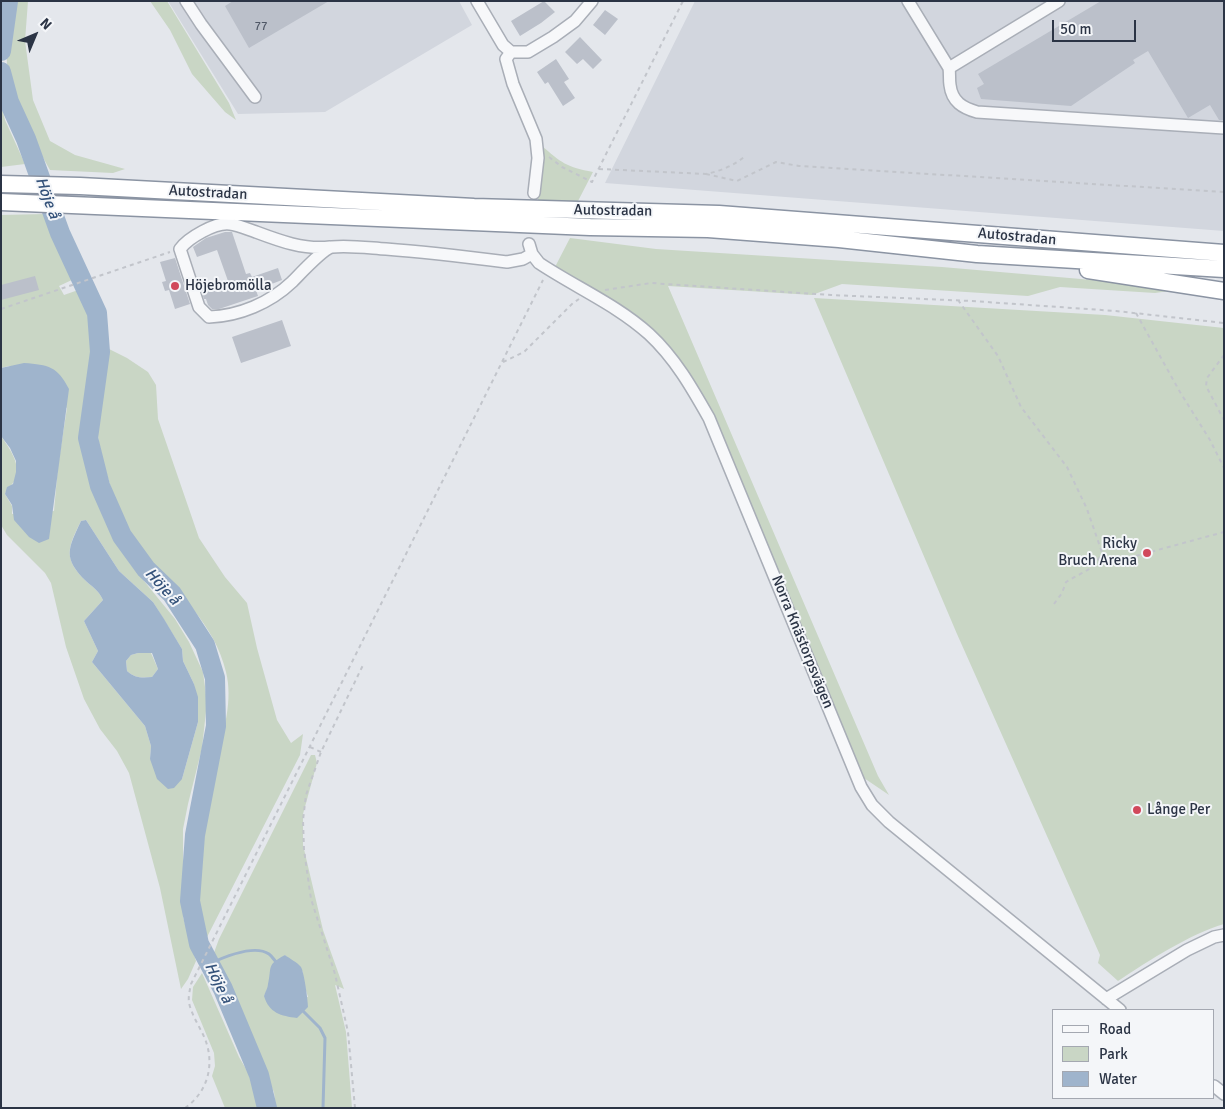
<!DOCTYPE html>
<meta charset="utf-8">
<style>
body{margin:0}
#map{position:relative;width:1225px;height:1109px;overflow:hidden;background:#e4e7ec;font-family:Signika,sans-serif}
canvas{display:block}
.frame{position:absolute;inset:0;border:2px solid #2b3445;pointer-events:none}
.legend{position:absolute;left:1052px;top:1009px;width:162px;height:90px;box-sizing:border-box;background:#f4f6f9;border:1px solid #a4a8b1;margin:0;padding:6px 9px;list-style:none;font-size:15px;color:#2b3445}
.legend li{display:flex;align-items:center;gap:10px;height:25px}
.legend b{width:25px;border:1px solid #a4a8b1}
.north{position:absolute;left:10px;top:10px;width:50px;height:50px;-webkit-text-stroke:4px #f4f6f9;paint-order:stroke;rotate:45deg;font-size:14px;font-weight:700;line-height:20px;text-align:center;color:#2b3445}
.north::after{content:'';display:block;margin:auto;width:18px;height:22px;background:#2b3445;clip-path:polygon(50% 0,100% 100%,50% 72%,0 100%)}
.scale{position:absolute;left:1052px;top:20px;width:84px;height:22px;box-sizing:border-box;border:2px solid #2b3445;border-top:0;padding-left:6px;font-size:15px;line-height:18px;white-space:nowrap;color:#2b3445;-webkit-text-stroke:4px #f4f6f9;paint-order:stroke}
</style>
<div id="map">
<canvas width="1225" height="1109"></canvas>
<div class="frame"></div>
<ul class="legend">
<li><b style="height:6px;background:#f7f8fa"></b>Road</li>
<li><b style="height:14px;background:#c9d6c5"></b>Park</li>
<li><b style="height:14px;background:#9fb4cc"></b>Water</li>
</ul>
<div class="north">N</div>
<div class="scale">50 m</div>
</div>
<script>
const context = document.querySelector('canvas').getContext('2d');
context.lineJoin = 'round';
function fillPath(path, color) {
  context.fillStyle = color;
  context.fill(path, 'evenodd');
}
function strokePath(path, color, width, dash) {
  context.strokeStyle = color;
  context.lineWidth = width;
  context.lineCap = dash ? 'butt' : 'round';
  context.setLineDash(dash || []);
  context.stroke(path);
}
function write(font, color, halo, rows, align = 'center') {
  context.font = font + ' Signika,sans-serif';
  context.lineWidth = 4;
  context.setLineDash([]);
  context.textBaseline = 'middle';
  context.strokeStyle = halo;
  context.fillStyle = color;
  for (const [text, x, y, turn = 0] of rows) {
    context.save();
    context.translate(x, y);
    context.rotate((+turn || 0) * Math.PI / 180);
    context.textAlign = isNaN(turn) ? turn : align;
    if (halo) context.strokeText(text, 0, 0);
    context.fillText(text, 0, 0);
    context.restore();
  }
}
fillPath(new Path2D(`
 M 168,1 L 459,1 L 472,25 L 325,112 L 238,114 Z
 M 695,1 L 1224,1 L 1224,231 L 605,183 Z`), '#d2d6de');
fillPath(new Path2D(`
 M 13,1 L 28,1 L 25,41 L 33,100 L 50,141 L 75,155 L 125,169 L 113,173 L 50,170 C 35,142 13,107 8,75 C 4,51 11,25 13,1 Z
 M 150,1 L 167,1 L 229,103 L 236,120 L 225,112 L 192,74 L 170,30 Z
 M 1,104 L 5,120 L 25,164 L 1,167 Z
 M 541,145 C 561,163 567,167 593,172 L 577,203 L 538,200 Z
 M 45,214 L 74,279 L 59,286 L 64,295 L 81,289 L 90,314 L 96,342 L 92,388 L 85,416 L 83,437 L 91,478 L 101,504 L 104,519 L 114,539 L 131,565 L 175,619 L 189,642 L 203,672 L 207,702 L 202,748 L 188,804 L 183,829 L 183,862 L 185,872 L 183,917 L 196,961 L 188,979 L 181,989 L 160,888 L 129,773 L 117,751 L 100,729 L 84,699 L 66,647 L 51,583 L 45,573 L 7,535 L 1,525 L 1,436 C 9,448 20,462 16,477 C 14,485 7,487 5,494 L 12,506 L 12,514 L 54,511 L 58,466 L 67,408 L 9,366 L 1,368 L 1,215 ZM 86,520 L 119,571 L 153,602 L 182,649 L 183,661 L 194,684 L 198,722 L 182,779 L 150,759 L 151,746 L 145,726 L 92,662 L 98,651 L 84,621 L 103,600 C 99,591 94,588 87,582 C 63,559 67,549 81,521 Z
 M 570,238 L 656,249 L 942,267 L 1081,279 L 1182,289 L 1155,293 L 1060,287 L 1028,296 L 842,284 L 812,295 L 668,286 L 878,776 L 889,795 L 861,776 L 727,447 L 667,347 L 555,267 Z
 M 814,298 L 1105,315 L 1224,328 L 1224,924 C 1190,934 1148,961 1118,981 L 1098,963 L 1100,955 L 957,634 Z
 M 107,348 L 127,358 L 148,372 L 156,385 L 158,419 L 199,538 L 225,577 L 247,603 L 257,648 L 277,720 L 291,743 L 303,734 L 300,755 L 206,939 C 201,930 198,920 197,910 C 193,882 200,852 205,824 C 209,802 212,779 217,757 C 224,730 233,700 226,672 C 215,624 176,591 146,556 C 122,528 111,491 102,456 C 101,449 98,442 98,434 C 96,406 103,376 107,348 Z
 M 138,653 L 151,653 L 158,669 L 152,677 C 141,678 135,678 127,671 L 126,661 L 131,655 Z
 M 311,755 L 315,755 L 317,763 L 303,814 L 303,845 L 323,930 L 344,989 L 335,985 L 346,1032 L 352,1108 L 276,1108 L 274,1092 L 254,1053 L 230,992 L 212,958 L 219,939 ZM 285,955 L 303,972 L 303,981 L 308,997 L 264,996 Z
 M 202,973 L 239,1057 L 259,1091 L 262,1108 L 225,1108 L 212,1076 L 215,1066 L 214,1053 L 192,1000 L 193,987 Z`), '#c9d6c5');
fillPath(new Path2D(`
 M 24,363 C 49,365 57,366 69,389 L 49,539 L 39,543 L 29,537 L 14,520 L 12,505 L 5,494 L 7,487 L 13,484 L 16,472 L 16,461 L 10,448 L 1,436 L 1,368 Z
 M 86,520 L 119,571 L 153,602 L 164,619 L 182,649 L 183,661 L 194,684 L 198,697 L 198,722 L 182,779 L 174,788 L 168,789 L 157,779 L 150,759 L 151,746 L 145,726 L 92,662 L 98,651 L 84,621 L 103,600 C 99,591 94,588 87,582 C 62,558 68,549 81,521 ZM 138,653 L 152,653 L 158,669 L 152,677 C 141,678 135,678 127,671 L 126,661 L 131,655 Z
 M 285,955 C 290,959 297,962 301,967 C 304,972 308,1000 308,1007 L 297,1018 C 281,1016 269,1013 264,996 C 265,992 268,988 268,984 C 272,967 266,965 285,955 Z`), '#9fb4cc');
strokePath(new Path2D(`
 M 209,964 C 224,957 254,944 269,954 C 272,956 274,960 277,963
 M 302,1010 L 320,1028 L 325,1038 L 323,1108`), '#9fb4cc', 3);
strokePath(new Path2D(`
 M 1,51 L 8,1
 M 1,72 L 9,102 L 26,139 L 60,233 L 97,313 L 100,352 L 88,438 L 100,486 L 122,536 L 146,569 L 172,594 L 205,645 L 215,678 L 216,726 L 195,835 L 190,901 L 199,944 L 223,989 L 259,1075 L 267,1108`), '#9fb4cc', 20);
fillPath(new Path2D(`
 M 233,1 L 329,1 L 249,48 L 225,6 Z
 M 544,1 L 555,12 L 541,23 L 520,36 L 511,21 Z
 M 1101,1 L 1224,1 L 1224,120 L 1219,120 L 1210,105 L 1188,118 L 1148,51 L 1133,60 L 1135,63 L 1071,106 L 981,99 L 977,88 L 984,84 L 978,74 Z
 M 605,10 L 618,19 L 605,35 L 593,25 Z
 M 580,37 L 602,60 L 593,69 L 583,59 L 577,64 L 565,52 Z
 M 556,59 L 569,79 L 564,82 L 575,98 L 563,106 L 548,82 L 545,84 L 537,72 Z
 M 225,232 L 232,232 L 246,274 L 250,273 L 252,277 L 278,268 L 282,280 L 256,290 L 258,296 L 219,309 L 212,309 L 208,305 L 206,299 L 204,299 L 201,290 L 228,281 L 217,250 L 197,257 L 193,247 L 206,238 Z
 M 175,258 L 190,304 L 175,309 L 169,290 L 165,291 L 162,282 L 166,281 L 160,262 Z
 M 35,276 L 39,290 L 1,300 L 1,285 Z
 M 282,320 L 291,346 L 241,363 L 232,337 Z`), '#bbc0ca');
const minor = new Path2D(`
 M 186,1 L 201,24 L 255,97
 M 477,1 L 503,45 L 511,52
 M 908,1 L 949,68 L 1059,1
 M 511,52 L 506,59 L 513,84 L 536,139 L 538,158 L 534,193
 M 511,52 L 528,52 L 553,37 L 575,21 L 592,1
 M 949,68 C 950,74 949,79 950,85 C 952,102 963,108 977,112 L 1224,128
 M 529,244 L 532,254 L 539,263 C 575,287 617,305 649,334 C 675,358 692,388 709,418 L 861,787 L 872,805 L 889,822 L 1120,1010
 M 330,247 C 304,250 280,241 256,232 C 247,229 238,225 230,224 C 215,222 188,238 180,249 L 199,307 L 209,317 C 239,316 270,303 292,282 C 300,274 323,249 332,247 C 348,245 370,248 386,249 C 426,252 467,257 507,262 L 523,259 L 532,254
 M 1106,999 L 1187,950 L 1214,937 L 1224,935
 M 1214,1086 L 1224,1094`);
const highway = new Path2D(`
 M 1,184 L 80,186 L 474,207 L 719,214 L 1224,253
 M 1,202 L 590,227 L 708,229 L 839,239 L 977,254 L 1224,269
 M 1088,270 L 1224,291`);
strokePath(minor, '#a9aeb7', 14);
strokePath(highway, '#8b94a3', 19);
strokePath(new Path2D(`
 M 549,157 L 562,167 L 592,182 L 683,1
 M 599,169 L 706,174 C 720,171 733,166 744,157
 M 706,174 L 737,181 L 776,162 L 799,166 L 1224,192
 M 605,290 L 651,283 L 831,295 L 972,301 L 1116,311 L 1224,323
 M 958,300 L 998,356 L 1021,407 L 1067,467 L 1087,509 L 1106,564 L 1224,532
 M 1,309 L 170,252
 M 1136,313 L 1180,392 L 1210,440 L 1224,468
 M 1224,355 L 1207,378 L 1206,386 L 1224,420
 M 503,362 L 524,352 L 573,303 L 579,299
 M 1054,604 L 1062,593 L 1066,582 C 1080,573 1095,570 1101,554
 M 310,747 L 321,752
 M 185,1108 C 208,1092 215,1064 205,1039 C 200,1027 192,1016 189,1003 C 188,996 190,990 191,984 L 543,280
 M 355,1108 L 348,1032 L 335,974 L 311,899 L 304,850 L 303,820 L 306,795 L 321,752 L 364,663`), '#c2c5cb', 2, [4, 4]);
strokePath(minor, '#f7f8fa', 11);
strokePath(highway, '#fff', 16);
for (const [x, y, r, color] of [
 [175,286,5,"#d1495b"],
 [1147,553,5,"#d1495b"],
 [1137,810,5,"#d1495b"]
]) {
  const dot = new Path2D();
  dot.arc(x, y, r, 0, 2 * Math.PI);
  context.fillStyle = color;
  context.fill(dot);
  strokePath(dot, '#f4f6f9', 2);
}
write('12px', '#4f5766', null, [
 ["77",261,27]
]);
write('15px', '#2b3445', '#f4f6f9', [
 ["Autostradan",208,193,3],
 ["Autostradan",613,211,1],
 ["Autostradan",1017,237,5],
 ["Norra Knästorpsvägen",802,642,68]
]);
write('15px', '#2b3445', '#f4f6f9', [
 ["Höjebromölla",185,286],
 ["Ricky",1137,544,"right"],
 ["Bruch Arena",1137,561,"right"],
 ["Långe Per",1147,810]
], 'left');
write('italic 16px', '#34527a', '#f4f6f9', [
 ["Höje å",47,198,70],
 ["Höje å",162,587,48],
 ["Höje å",218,983,64]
]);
</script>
